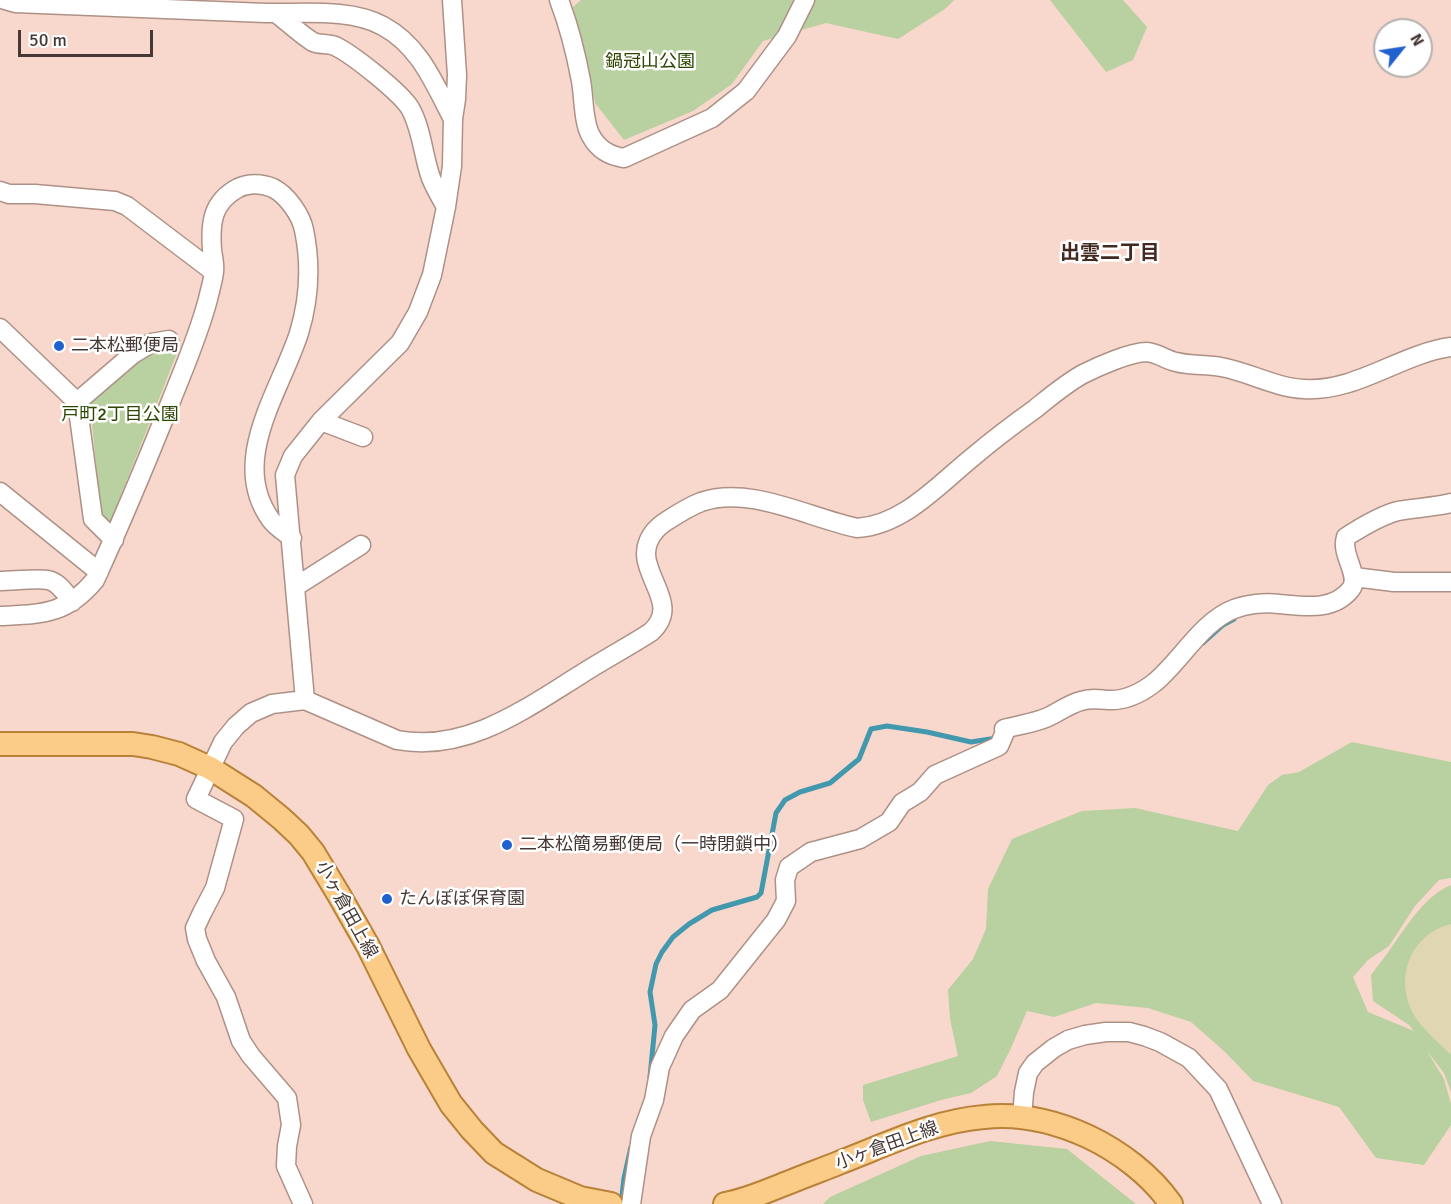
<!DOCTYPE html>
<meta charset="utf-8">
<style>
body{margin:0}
#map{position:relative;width:1451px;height:1204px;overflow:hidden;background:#f8d8cc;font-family:Signika,sans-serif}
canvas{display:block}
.north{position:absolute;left:1373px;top:18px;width:60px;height:60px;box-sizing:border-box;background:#fff;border:2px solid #b5b0ae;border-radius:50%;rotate:60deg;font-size:16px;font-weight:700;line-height:24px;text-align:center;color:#463935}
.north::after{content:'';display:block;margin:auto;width:21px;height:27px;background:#2161cd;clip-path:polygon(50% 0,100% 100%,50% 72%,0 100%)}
.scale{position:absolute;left:18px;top:30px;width:135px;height:27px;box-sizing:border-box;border:3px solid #463935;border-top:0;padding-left:8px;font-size:18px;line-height:21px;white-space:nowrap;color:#463935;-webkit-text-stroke:4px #fff;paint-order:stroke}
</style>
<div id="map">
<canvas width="1451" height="1204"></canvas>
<div class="north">N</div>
<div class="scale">50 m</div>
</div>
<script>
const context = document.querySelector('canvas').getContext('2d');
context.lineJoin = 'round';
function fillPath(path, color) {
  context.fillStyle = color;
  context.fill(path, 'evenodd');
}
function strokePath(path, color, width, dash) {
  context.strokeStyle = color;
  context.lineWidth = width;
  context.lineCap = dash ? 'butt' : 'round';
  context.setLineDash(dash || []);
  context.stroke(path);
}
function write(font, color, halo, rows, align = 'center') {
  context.font = font + ' Signika,"Noto Sans JP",sans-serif';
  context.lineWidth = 5;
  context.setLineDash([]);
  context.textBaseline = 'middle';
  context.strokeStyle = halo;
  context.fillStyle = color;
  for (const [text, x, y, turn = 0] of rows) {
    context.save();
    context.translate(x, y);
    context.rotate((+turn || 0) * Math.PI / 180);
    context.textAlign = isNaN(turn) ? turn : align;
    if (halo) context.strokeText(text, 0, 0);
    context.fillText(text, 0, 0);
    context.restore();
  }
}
fillPath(new Path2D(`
 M 581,0 L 954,0 L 945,9 L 898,39 L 826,23 L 763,41 L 732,84 L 693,111 L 624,140 L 595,103 L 573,7 Z
 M 1050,0 L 1123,0 L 1147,27 L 1133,60 L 1106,72 Z
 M 167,350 L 177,353 L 110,523 L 101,514 L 90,404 L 140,356 Z
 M 1352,742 L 1451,762 L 1451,878 L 1439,880 L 1415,906 L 1389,946 L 1368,960 L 1353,977 L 1368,1012 L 1414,1031 L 1409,1025 L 1373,1001 L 1371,975 C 1378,965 1386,956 1393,945 C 1409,923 1425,896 1451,885 L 1451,1092 L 1444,1073 L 1427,1051 L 1444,1079 L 1451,1104 L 1451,1125 L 1424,1165 L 1376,1158 L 1339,1107 L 1253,1081 L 1224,1051 L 1191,1022 L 1148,1008 L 1096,1003 L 1054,1017 L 1027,1011 L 1011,1048 L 997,1076 L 971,1093 L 941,1100 L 871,1122 L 863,1100 L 863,1085 L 958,1056 L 950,1019 L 948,990 L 973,959 L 986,929 L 988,889 L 1012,839 L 1082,811 L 1135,808 L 1238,831 L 1268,785 L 1282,775 L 1299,772 Z
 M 990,1141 L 1067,1149 L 1136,1204 L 823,1204 L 830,1197 L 921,1156 Z`), '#b9d0a0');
fillPath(new Path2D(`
 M 1451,924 L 1451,1055 C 1440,1044 1427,1033 1418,1021 C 1392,985 1407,935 1451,924 Z`), '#e0d6b2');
strokePath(new Path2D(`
 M 1203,643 L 1223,625 L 1234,619
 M 650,1077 L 655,1025 L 650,992 L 656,964 L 662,952 L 673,937 L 689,924 L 712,910 L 757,897 L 761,893 L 776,813 L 785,800 L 800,792 L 830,783 L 859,759 L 871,729 L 887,726 L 927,732 L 971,742 L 997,738
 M 621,1204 L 624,1178 L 631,1147`), '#4298ad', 5);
const minor = new Path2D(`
 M 5,0 L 15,3 C 99,6 183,9 266,13 C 302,14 350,8 383,26 C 420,46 434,83 453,119
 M 559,0 C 569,26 576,54 581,81 C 584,96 583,123 591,136 C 598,149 610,156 624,158 L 712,118 L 746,91 L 787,36 L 805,0
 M 276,13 C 288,22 300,34 313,42 C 319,45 328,43 335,46 C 352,54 400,92 410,108 C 422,129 423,156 431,178 C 435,188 441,198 446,207
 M 0,191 L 9,194 L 35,194 L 115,201 L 127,206 L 214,272
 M 0,328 L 77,402 L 93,519 L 114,540
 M 77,402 L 133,354 L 151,343 L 169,340
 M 321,421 L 363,437
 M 0,492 L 99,572
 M 1354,577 L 1394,582 L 1451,582
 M 0,581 C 12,581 38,578 48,580 C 59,582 66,594 72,602
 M 295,587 L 361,545
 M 0,616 C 42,614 66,615 95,580 C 122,521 147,461 171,401 C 184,368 199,334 208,299 C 210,290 213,281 214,272 C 215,265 213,257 212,250 C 210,223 212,202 238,188 C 248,183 262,183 273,188 C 287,195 301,215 304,230 C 311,264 309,300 299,333 C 280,392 228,461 271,520 C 276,527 285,532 292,538
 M 305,700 L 285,475 L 293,456 L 321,421 L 400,343 L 418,312 L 432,275 L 446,207 L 452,166 L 453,119 L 456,99 L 457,75 L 452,0
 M 1022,1118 L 1024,1092 L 1028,1073 L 1035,1063 L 1054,1048 L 1068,1040 L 1085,1035 L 1106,1032 L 1129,1032 L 1144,1036 L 1160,1042 L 1189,1058 L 1218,1089 L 1272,1204
 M 303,1204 L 286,1166 L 287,1146 L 291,1125 L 287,1098 L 251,1056 L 241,1041 L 226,997 L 206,961 L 197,939 L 195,928 L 202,913 L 215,888 L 234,819 L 196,799 L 223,742 L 236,726 L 251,713 L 272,704 L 305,700 L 397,740 C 466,753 525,709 580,675 C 603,660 628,647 651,632 C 675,610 655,590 648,565 C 642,548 650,532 665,522 C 676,515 688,507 701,502 C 750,485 809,518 857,528 C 904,525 939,484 974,456 C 994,439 1014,424 1035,409 C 1050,397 1065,384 1083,374 C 1097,367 1130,352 1147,352 C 1158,353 1166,360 1176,362 C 1191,366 1207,364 1221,367 C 1249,372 1276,388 1304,389 C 1357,392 1400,354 1451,347
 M 631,1204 L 641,1136 L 654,1100 L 660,1067 L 674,1036 L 692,1010 L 720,990 L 776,920 L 786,901 L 785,880 L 789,867 L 811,852 L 860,839 L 889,822 L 902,803 L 920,792 L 935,775 L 999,746 L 1005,732 L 1004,729 C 1018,725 1035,723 1048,717 C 1059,712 1069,704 1081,701 C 1090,698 1098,699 1108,700 C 1125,701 1141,693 1154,683 C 1180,662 1202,621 1234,609 C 1247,604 1265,602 1279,604 C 1303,606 1333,612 1351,589 C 1361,575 1340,555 1346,537 C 1360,528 1382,515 1398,511 C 1416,508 1434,507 1451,503`);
const major = new Path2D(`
 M 0,744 L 133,744 L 152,747 L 179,754 L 210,768 L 254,796 L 282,819 L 299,835 L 313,852 L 339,895 L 368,946 L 419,1049 L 451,1104 L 472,1130 L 494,1153 L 537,1180 L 580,1198 L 611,1204
 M 725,1204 C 748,1200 769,1190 790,1182 C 807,1175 824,1169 841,1162 C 888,1144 934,1121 984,1117 C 1019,1113 1056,1122 1087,1136 C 1119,1151 1151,1175 1171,1204`);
strokePath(minor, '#ae9186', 21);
strokePath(major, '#b88238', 26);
strokePath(minor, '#fff', 18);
strokePath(major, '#facc88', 22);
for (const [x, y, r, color] of [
 [59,346,6,"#2161cd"],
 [507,845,6,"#2161cd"],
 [387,899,6,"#2161cd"]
]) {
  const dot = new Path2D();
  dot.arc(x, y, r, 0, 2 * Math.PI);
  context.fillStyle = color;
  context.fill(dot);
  strokePath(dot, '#fff', 2);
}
write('18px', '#2d4602', '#fff', [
 ["鍋冠山公園",650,62],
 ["戸町2丁目公園",120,415]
]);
write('18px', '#463935', '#fff', [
 ["二本松郵便局",71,346],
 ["二本松簡易郵便局（一時閉鎖中）",519,845],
 ["たんぽぽ保育園",399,899]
], 'left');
write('18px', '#463935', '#fff', [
 ["小ヶ倉田上線",346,910,61],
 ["小ヶ倉田上線",887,1146,-20]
]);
write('bold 20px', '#422a21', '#fff', [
 ["出雲二丁目",1110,254]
]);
</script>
